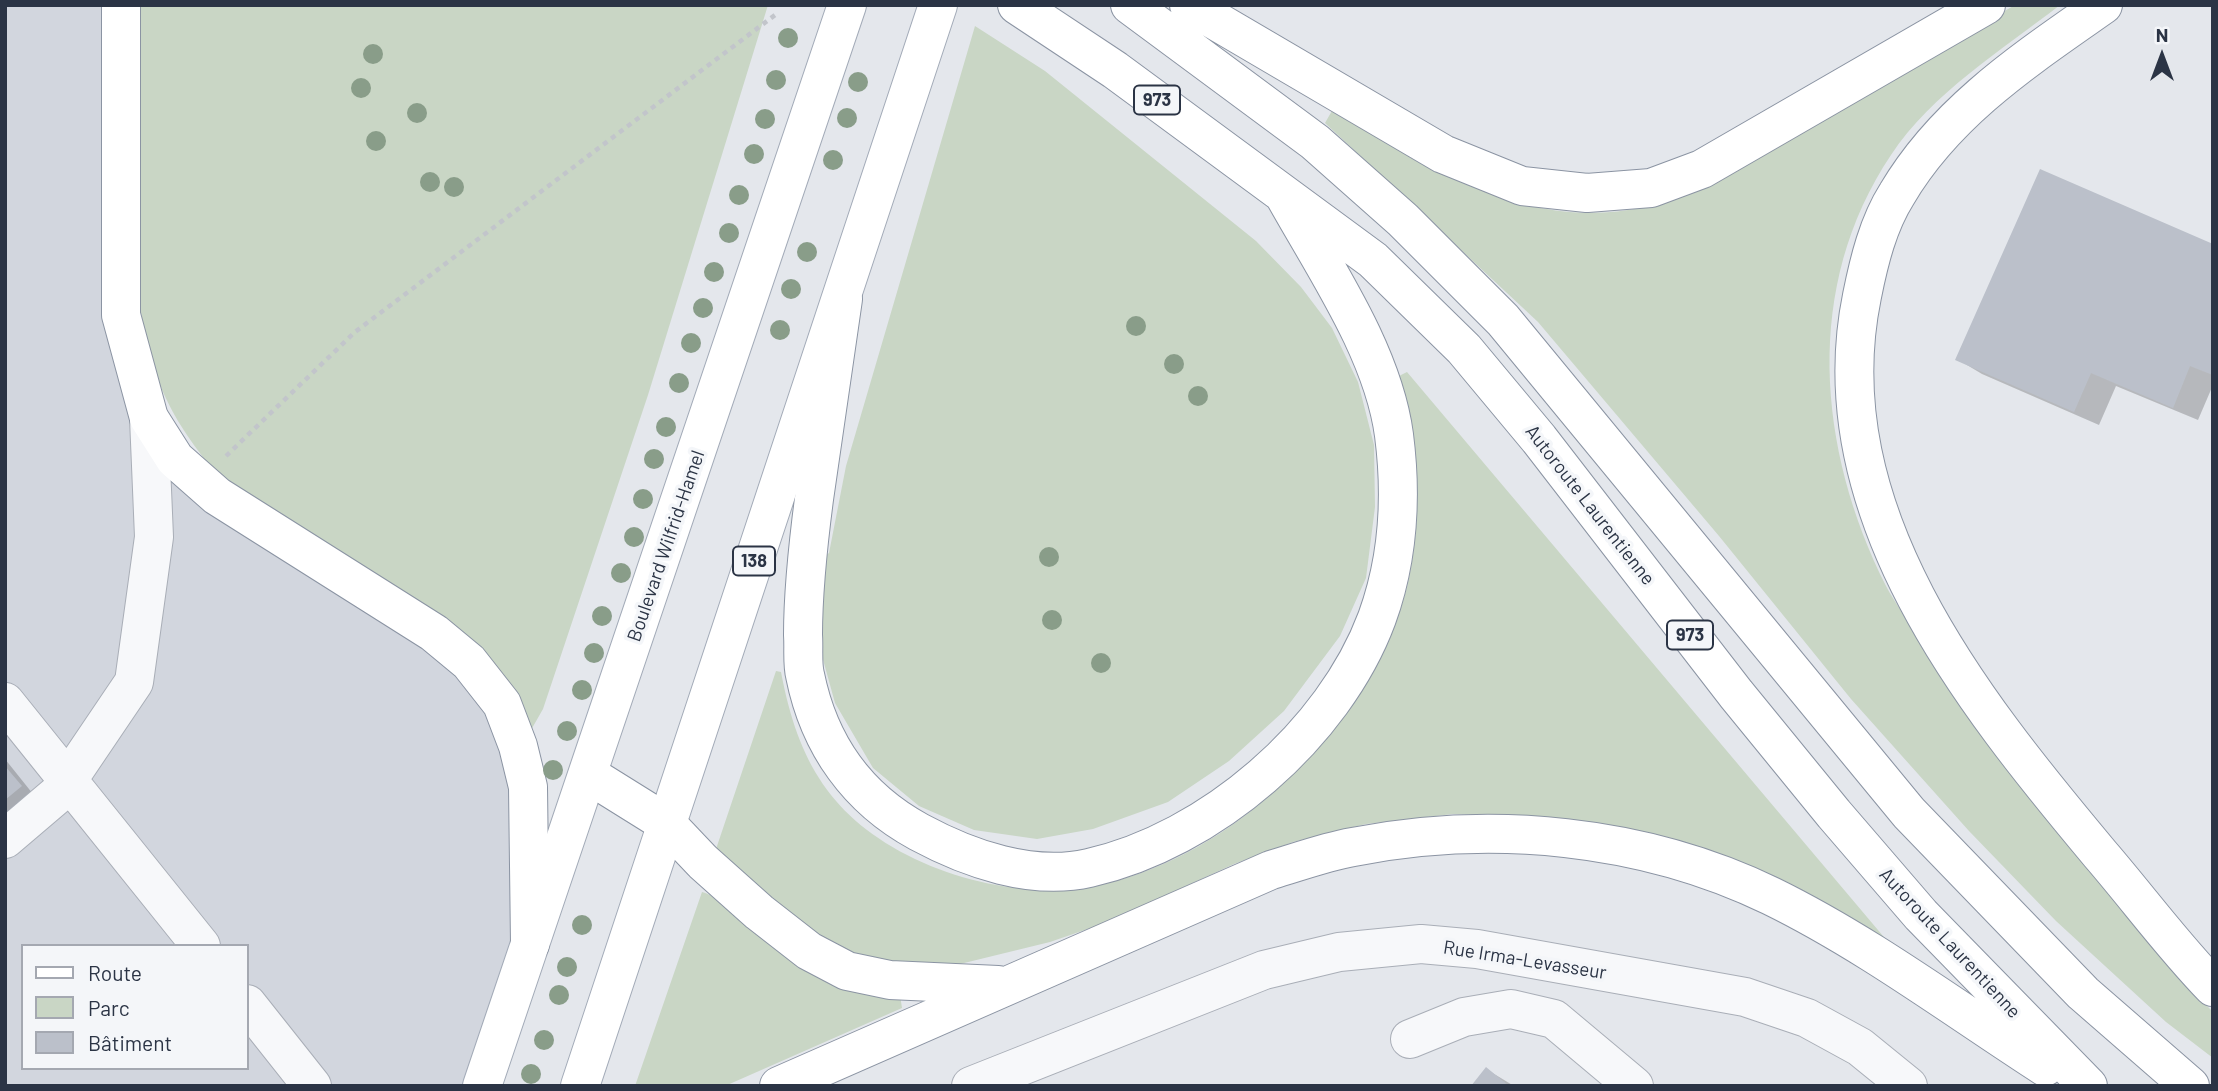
<!DOCTYPE html>
<meta charset="utf-8">
<style>
body{margin:0}
#map{position:relative;width:2218px;height:1091px;overflow:hidden;background:#e4e7ec;font-family:Barlow,sans-serif}
canvas{display:block}
.frame{position:absolute;inset:0;border:7px solid #2b3445;pointer-events:none}
.legend{position:absolute;left:21px;top:944px;width:228px;height:126px;box-sizing:border-box;background:#f4f6f9;border:2px solid #a4a8b1;margin:0;padding:9px 12px;list-style:none;font-size:21px;color:#2b3445}
.legend li{display:flex;align-items:center;gap:14px;height:35px}
.legend b{width:35px;border:2px solid #a4a8b1}
.north{position:absolute;left:2127px;top:21px;width:70px;height:70px;-webkit-text-stroke:5px #f4f6f9;paint-order:stroke;rotate:0deg;font-size:19px;font-weight:700;line-height:28px;text-align:center;color:#2b3445}
.north::after{content:'';display:block;margin:auto;width:24px;height:32px;background:#2b3445;clip-path:polygon(50% 0,100% 100%,50% 72%,0 100%)}
</style>
<div id="map">
<canvas width="2218" height="1091"></canvas>
<div class="frame"></div>
<ul class="legend">
<li><b style="height:9px;background:#fff"></b>Route</li>
<li><b style="height:19px;background:#c9d6c5"></b>Parc</li>
<li><b style="height:19px;background:#bbc0ca"></b>Bâtiment</li>
</ul>
<div class="north">N</div>
</div>
<script>
const context = document.querySelector('canvas').getContext('2d');
context.lineJoin = 'round';
function fillPath(path, color) {
  context.fillStyle = color;
  context.fill(path, 'evenodd');
}
function strokePath(path, color, width, dash) {
  context.strokeStyle = color;
  context.lineWidth = width;
  context.lineCap = dash ? 'butt' : 'round';
  context.setLineDash(dash || []);
  context.stroke(path);
}
function write(font, color, halo, rows, align = 'center') {
  context.font = font + ' Barlow,sans-serif';
  context.lineWidth = 7;
  context.setLineDash([]);
  context.textBaseline = 'middle';
  context.strokeStyle = halo;
  context.fillStyle = color;
  for (const [text, x, y, turn = 0] of rows) {
    context.save();
    context.translate(x, y);
    context.rotate((+turn || 0) * Math.PI / 180);
    context.textAlign = isNaN(turn) ? turn : align;
    if (halo) context.strokeText(text, 0, 0);
    context.fillText(text, 0, 0);
    context.restore();
  }
}
fillPath(new Path2D(`
 M 5,5 L 121,5 L 121,315 L 149,418 L 502,704 L 530,944 L 482,1086 L 5,1086 ZM 23,946 L 247,946 L 247,1068 L 23,1068 Z`), '#d2d6de');
fillPath(new Path2D(`
 M 137,5 L 768,5 L 648,395 L 543,709 L 527,737 L 503,689 L 220,478 C 169,417 151,379 139,300 Z
 M 2015,5 L 2060,5 C 2002,50 1932,93 1891,155 C 1803,286 1817,449 1886,586 C 1895,603 1908,620 1918,637 C 1961,705 2012,765 2062,827 C 2111,889 2158,956 2213,1012 L 2213,1058 L 2166,1022 L 2056,921 L 1969,831 L 1851,699 L 1719,536 L 1538,322 L 1325,123 L 1333,109 C 1431,167 1524,233 1645,207 C 1663,203 1682,194 1700,188 Z
 M 975,26 L 1045,71 L 1256,241 L 1301,287 L 1332,328 L 1358,382 L 1374,445 L 1375,507 L 1366,578 L 1340,636 L 1284,711 L 1229,761 L 1168,802 L 1093,829 L 1037,839 L 974,830 L 919,806 L 873,768 L 835,703 L 819,645 L 818,561 L 829,553 L 846,466 Z
 M 1407,372 L 1894,949 L 1646,834 L 1552,818 L 1453,814 L 1366,824 L 1293,842 L 1234,864 L 1108,922 L 1050,942 L 960,964 L 897,967 L 855,958 L 813,938 L 715,852 L 776,671 L 781,672 C 798,762 831,818 915,859 C 981,890 1058,900 1129,877 C 1252,839 1375,713 1407,587 C 1424,516 1418,446 1399,376 Z
 M 702,892 C 716,895 730,911 741,920 C 792,961 831,995 900,995 L 902,1008 L 725,1086 L 635,1086 Z`), '#c9d6c5');
fillPath(new Path2D(`
 M 2213,246 L 2213,385 L 2198,420 L 2116,386 L 2099,425 L 1982,374 L 1957,359 Z
 M 5,759 L 33,794 L 5,817 Z
 M 1486,1069 L 1514,1086 L 1473,1086 Z`), '#0003');
fillPath(new Path2D(`
 M 2040,169 L 2213,244 L 2213,375 L 2190,366 L 2173,408 L 2091,373 L 2074,412 L 1955,360 Z
 M 5,766 L 22,786 L 5,800 Z
 M 1486,1067 L 1509,1086 L 1471,1086 Z`), '#bbc0ca');
const minor = new Path2D(`
 M 5,702 L 201,946
 M 5,839 L 59,793 L 134,682 L 154,537 L 149,418
 M 247,1004 L 312,1086
 M 1410,1039 L 1464,1017 L 1511,1009 L 1554,1019 L 1634,1086
 M 971,1086 L 1264,970 L 1339,952 L 1421,944 L 1477,949 L 1745,997 L 1807,1018 L 1860,1047 L 1908,1086`);
const major = new Path2D(`
 M 482,1086 L 847,5
 M 580,1086 L 938,5`);
const highway = new Path2D(`
 M 121,5 L 121,315 L 149,418 L 175,459 L 217,496 L 434,633 L 469,662 L 502,704 L 518,746 L 528,787 L 530,944
 M 1017,5 L 1115,70 L 1373,260 L 1464,349 L 1539,439 L 1736,694 L 1834,814 L 1921,915 L 2088,1086
 M 1130,5 L 1315,142 L 1403,220 L 1503,320 L 1909,813 L 2083,993 L 2190,1086
 M 1189,5 L 1443,154 L 1522,186 L 1587,193 L 1651,188 L 1702,169 L 1986,5
 M 2103,5 C 2026,59 1946,111 1897,194 C 1878,224 1869,261 1862,296 C 1818,510 1971,700 2100,854 C 2138,898 2173,946 2213,987
 M 843,299 C 833,366 824,432 814,499 C 808,545 803,589 803,635 C 804,648 802,663 805,675 C 819,745 858,799 919,832 C 969,859 1032,881 1089,868 C 1210,841 1334,734 1377,618 C 1398,560 1402,497 1394,435 C 1383,352 1324,267 1284,195
 M 589,775 L 666,823 L 703,862 L 759,912 L 809,951 L 847,971 L 890,980 L 998,985
 M 779,1086 L 1271,870 C 1298,862 1325,852 1353,847 C 1491,820 1643,834 1771,896 C 1867,943 1955,1009 2045,1067`);
strokePath(minor, '#a9aeb7', 40);
strokePath(major, '#a3abb8', 40);
strokePath(highway, '#8b94a3', 40);
strokePath(new Path2D(`
 M 226,456 L 355,332 L 775,15`), '#c2c5cb', 4.5, [5, 5]);
strokePath(minor, '#f7f8fa', 38);
strokePath(major, '#fff', 38);
strokePath(highway, '#fff', 38);
context.fillStyle = '#899d89';
for (const [x, y] of [
 [788,38],
 [373,54],
 [776,80],
 [858,82],
 [361,88],
 [417,113],
 [847,118],
 [765,119],
 [376,141],
 [754,154],
 [833,160],
 [430,182],
 [454,187],
 [739,195],
 [729,233],
 [807,252],
 [714,272],
 [791,289],
 [703,308],
 [1136,326],
 [780,330],
 [691,343],
 [1174,364],
 [679,383],
 [1198,396],
 [666,427],
 [654,459],
 [643,499],
 [634,537],
 [1049,557],
 [621,573],
 [602,616],
 [1052,620],
 [594,653],
 [1101,663],
 [582,690],
 [567,731],
 [553,770],
 [582,925],
 [567,967],
 [559,995],
 [544,1040],
 [531,1074]
]) {
  context.beginPath();
  context.arc(x, y, 10, 0, 2 * Math.PI);
  context.fill();
}
for (const [x, y, w] of [
 [1157,100,46],
 [754,561,42],
 [1690,635,46]
]) {
  const box = new Path2D();
  box.roundRect(x - w / 2, y - 14.5, w, 29, 5);
  context.fillStyle = '#f4f6f9';
  context.fill(box);
  strokePath(box, '#2b3445', 2);
}
write('bold 18px', '#2b3445', null, [
 ["973",1157,100],
 ["138",754,561],
 ["973",1690,635]
]);
write('19px', '#2b3445', '#f4f6f9', [
 ["Autoroute Laurentienne",1590,505,52],
 ["Boulevard Wilfrid-Hamel",666,546,-71],
 ["Autoroute Laurentienne",1950,943,47],
 ["Rue Irma-Levasseur",1525,960,9]
]);
</script>
